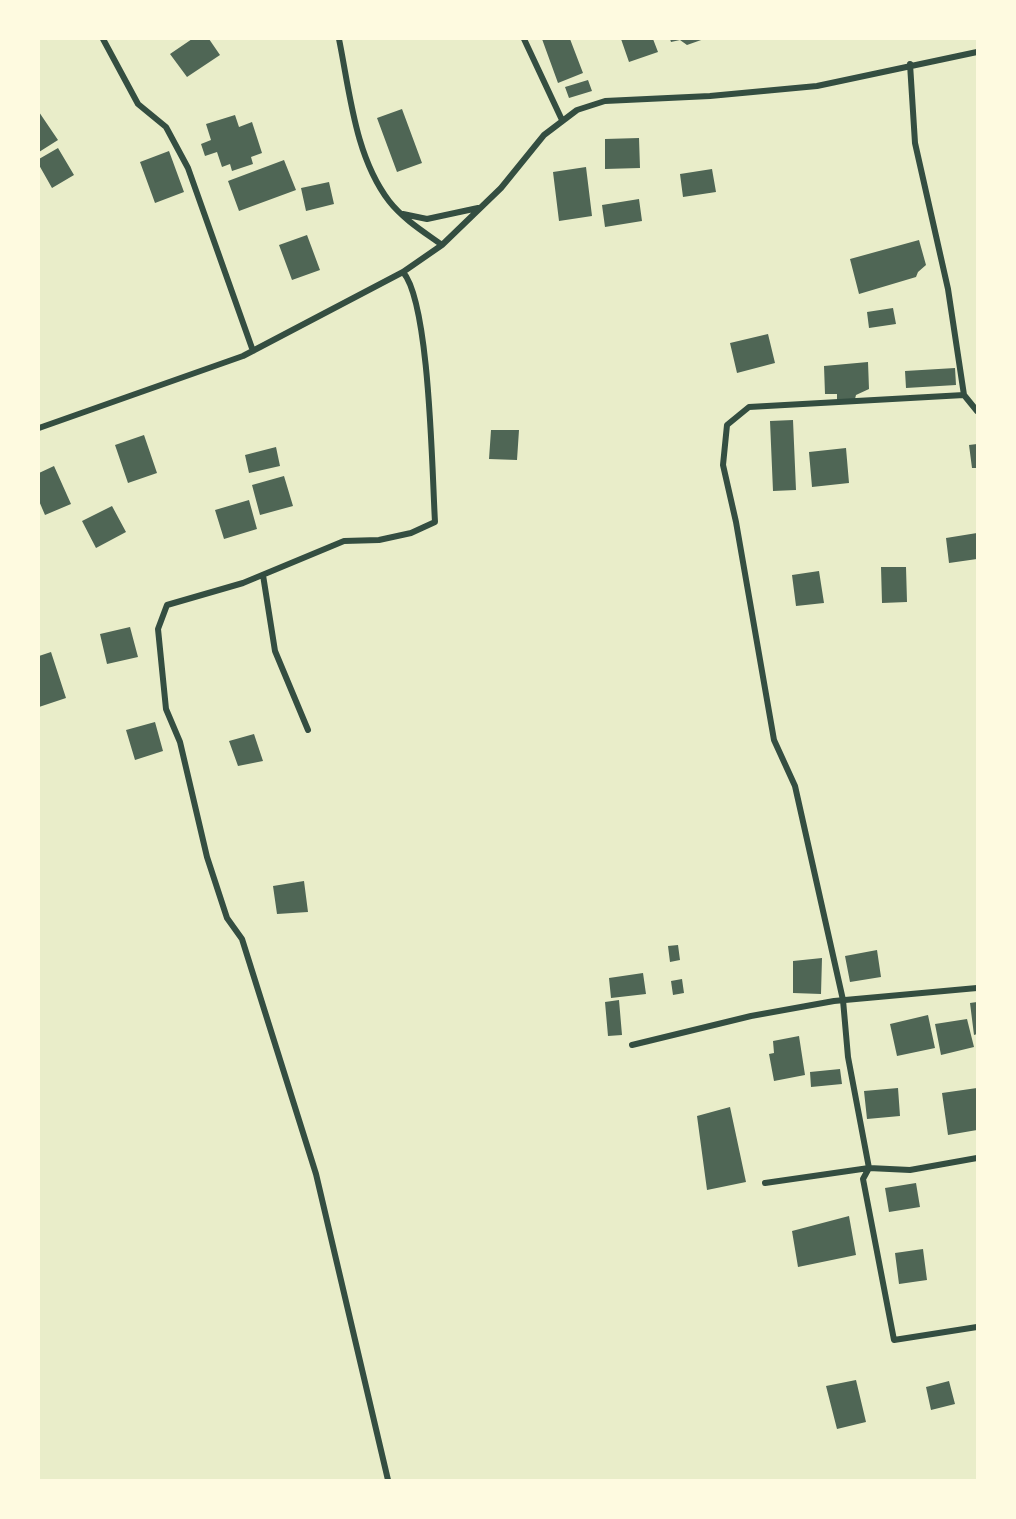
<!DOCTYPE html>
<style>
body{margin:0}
#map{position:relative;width:1016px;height:1519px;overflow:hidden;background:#e9edc9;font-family:"Archivo Narrow",sans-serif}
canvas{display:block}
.frame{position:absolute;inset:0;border:40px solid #fefae0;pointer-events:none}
</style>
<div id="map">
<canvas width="1016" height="1519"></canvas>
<div class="frame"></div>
</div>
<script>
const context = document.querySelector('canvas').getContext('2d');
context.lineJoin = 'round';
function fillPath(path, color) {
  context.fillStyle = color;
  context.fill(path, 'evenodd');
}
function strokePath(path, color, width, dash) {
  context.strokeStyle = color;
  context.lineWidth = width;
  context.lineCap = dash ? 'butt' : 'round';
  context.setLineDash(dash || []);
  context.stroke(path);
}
fillPath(new Path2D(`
 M 192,39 L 209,39 L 220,55 L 187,77 L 170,54 Z
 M 542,39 L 570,39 L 583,73 L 558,83 Z
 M 621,39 L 653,39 L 658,52 L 629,62 Z
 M 670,39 L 704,39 L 687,45 L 680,40 L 671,42 Z
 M 588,80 L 592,91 L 569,98 L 565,87 Z
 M 402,109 L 422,163 L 397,172 L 377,118 Z
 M 39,112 L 58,140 L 39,152 Z
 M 235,115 L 239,127 L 252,122 L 262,153 L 251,157 L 253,164 L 232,171 L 230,164 L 222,167 L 217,152 L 205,156 L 201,144 L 211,140 L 206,124 Z
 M 639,138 L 640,168 L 605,169 L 605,139 Z
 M 58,148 L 74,175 L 52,188 L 39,165 L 39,159 Z
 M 169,151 L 184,192 L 155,203 L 140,162 Z
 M 284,160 L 296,190 L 239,211 L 228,181 Z
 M 586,167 L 592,216 L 559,221 L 553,172 Z
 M 712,169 L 716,192 L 683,197 L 680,174 Z
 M 329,182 L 334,204 L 306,211 L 301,188 Z
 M 639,199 L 642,221 L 605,227 L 602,205 Z
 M 307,235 L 320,270 L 292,280 L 279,245 Z
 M 919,240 L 926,265 L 918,272 L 916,277 L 859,294 L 850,259 Z
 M 893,308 L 896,324 L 869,328 L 867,312 Z
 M 768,334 L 775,363 L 737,373 L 730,343 Z
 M 868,362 L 869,389 L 856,395 L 855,399 L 837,401 L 837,394 L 825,394 L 824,366 Z
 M 955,368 L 956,385 L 906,388 L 905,371 Z
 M 793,420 L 796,490 L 773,491 L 770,421 Z
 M 491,430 L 519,430 L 517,460 L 489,459 Z
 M 144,435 L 157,473 L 128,483 L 115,445 Z
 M 977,444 L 977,468 L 972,468 L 969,445 Z
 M 276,447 L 280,466 L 249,473 L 245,455 Z
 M 846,448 L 849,483 L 812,487 L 809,452 Z
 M 54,466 L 71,504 L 45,515 L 39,501 L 39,473 Z
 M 284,476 L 293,506 L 260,515 L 252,485 Z
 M 249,500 L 257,529 L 224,539 L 215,510 Z
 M 112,506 L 126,532 L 96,548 L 82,521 Z
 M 977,533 L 977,559 L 949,563 L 946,538 Z
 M 881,567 L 906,567 L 907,602 L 882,603 Z
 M 819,571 L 824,603 L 796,606 L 792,575 Z
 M 130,627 L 138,657 L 107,664 L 100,634 Z
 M 51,652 L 66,698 L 39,707 L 39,656 Z
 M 155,722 L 163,751 L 135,760 L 126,730 Z
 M 254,734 L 263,761 L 238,766 L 229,741 Z
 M 304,881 L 308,912 L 277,914 L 273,886 Z
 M 678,945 L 680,960 L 670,962 L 668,946 Z
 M 877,950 L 881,977 L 850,982 L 845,956 Z
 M 822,958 L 821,994 L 793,993 L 793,961 Z
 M 643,973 L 646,994 L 611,998 L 609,978 Z
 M 682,979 L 684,993 L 673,995 L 671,981 Z
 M 619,1000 L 622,1035 L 608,1036 L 605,1002 Z
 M 977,1002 L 977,1034 L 974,1035 L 970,1003 Z
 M 928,1015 L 935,1048 L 897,1056 L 890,1024 Z
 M 967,1019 L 974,1047 L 941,1055 L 935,1024 Z
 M 799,1036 L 805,1075 L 774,1081 L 769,1054 L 774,1053 L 773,1041 Z
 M 840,1069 L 842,1084 L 811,1087 L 810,1072 Z
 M 898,1088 L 900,1116 L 867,1119 L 864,1091 Z
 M 977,1088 L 977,1130 L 948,1135 L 942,1093 Z
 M 730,1107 L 746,1182 L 707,1190 L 697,1116 Z
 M 916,1183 L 920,1207 L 889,1212 L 885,1188 Z
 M 849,1216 L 856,1255 L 798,1267 L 792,1231 Z
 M 923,1249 L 927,1280 L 899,1284 L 895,1253 Z
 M 856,1380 L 866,1422 L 837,1429 L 826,1386 Z
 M 949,1381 L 955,1404 L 931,1410 L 926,1387 Z`), '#4f6655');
strokePath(new Path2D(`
 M 103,39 L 138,104 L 166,127 L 188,168 L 253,351
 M 339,39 C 350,93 355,156 389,201 C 403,219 424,232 442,245
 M 524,39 L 562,120
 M 403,214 L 427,219 L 478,208
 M 964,395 L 977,411
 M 39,428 L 243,356 L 403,272 L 442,245 L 501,188 L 544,135 L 577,110 L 605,101 L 710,96 L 817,86 L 977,52
 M 263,575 L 275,651 L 308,730
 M 632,1045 L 751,1016 L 834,1001 L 977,988
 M 977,1158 L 910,1170 L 869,1168 L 863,1179 L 894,1340 L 977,1327
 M 765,1183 L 869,1168 L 848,1057 L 843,1000 L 795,786 L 774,740 L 736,522 L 723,465 L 727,425 L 749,407 L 964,395 L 948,289 L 915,143 L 910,64
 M 388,1480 L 316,1174 L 242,939 L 227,918 L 207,857 L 180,742 L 166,709 L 158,629 L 167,605 L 243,583 L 344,541 L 379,540 L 411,533 L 435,522 C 432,473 430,303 403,272`), '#344e41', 6);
</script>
